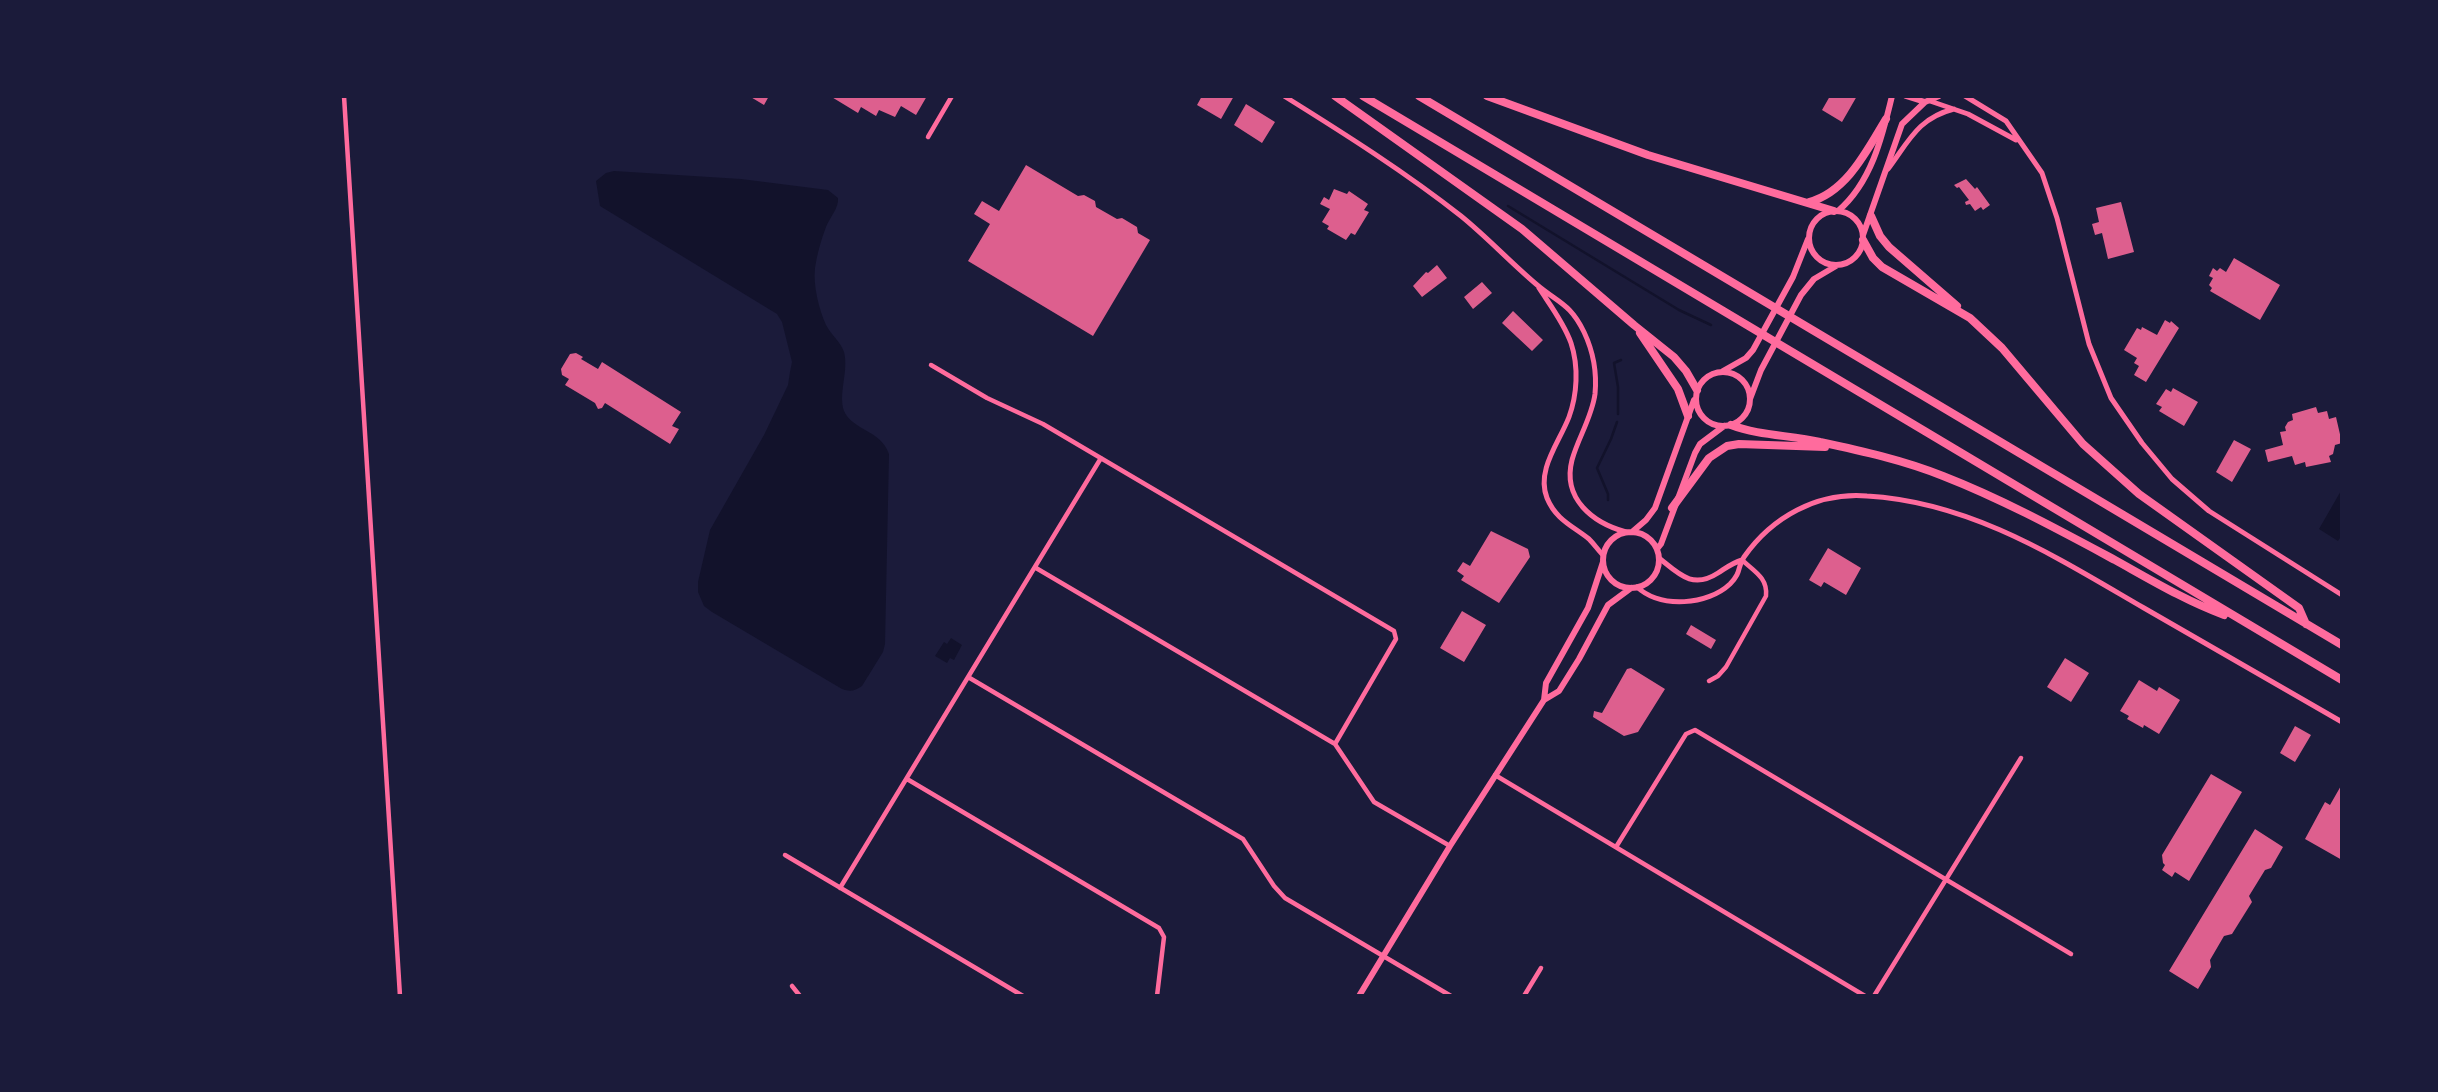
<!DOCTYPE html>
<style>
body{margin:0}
#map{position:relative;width:2438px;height:1092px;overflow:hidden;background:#1b1b3a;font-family:"Noto Sans",sans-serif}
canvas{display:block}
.frame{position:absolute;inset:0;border:98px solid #1b1b3a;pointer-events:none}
</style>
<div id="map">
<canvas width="2438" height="1092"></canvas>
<div class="frame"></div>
</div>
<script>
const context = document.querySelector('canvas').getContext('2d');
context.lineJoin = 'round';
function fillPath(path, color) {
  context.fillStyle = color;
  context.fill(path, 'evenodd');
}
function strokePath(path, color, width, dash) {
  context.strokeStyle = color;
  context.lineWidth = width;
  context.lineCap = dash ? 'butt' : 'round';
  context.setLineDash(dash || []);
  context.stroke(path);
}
fillPath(new Path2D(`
 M 614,171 L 741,179 L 828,190 L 838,198 C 839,208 830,217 826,227 C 821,240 817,254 815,268 C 813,286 819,309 826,325 C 831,335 841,342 844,352 C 849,371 838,393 844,411 C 852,430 881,430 889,454 L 885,644 L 883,652 L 862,686 C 855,691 850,692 842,689 L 712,612 L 704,606 L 698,592 L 698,582 L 710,530 L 764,435 L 788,385 L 790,372 L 792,362 L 782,322 L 777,314 L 600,206 L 596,181 L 606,173 Z
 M 2342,489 L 2342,535 L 2338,541 L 2319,529 Z
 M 951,638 L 962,645 L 954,660 L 950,658 L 947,663 L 935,656 L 944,642 L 947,644 Z`), '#12122b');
strokePath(new Path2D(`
 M 1508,206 L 1679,310 L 1711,325
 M 1618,414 L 1618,387 L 1614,363 L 1621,360
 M 1608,500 L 1608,494 L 1597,468 L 1611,439 L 1617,422`), '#12122b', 2.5);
fillPath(new Path2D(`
 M 749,96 L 769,96 L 764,105 Z
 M 830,96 L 927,96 L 916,115 L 901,106 L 895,117 L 879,110 L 876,116 L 861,107 L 858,113 Z
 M 1202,96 L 1234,96 L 1221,119 L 1197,105 Z
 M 1830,96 L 1857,96 L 1842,122 L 1822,110 Z
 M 1246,104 L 1275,122 L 1262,143 L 1234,125 Z
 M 1026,165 L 1078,196 L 1084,195 L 1095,201 L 1096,207 L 1117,219 L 1122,218 L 1137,227 L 1138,233 L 1150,240 L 1093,336 L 968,261 L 990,224 L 974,214 L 982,201 L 999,211 Z
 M 1966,179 L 1975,189 L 1977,187 L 1990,205 L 1983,210 L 1981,207 L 1975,211 L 1970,204 L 1966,205 L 1965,202 L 1969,200 L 1959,187 L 1957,188 L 1954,185 Z
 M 1334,189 L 1347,194 L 1349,191 L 1368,204 L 1364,210 L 1369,212 L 1355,235 L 1351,233 L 1346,240 L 1327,229 L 1329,226 L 1322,222 L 1330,209 L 1320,204 L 1324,197 L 1329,200 Z
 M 2121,202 L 2134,252 L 2108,259 L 2102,233 L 2095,235 L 2092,224 L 2099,222 L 2096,208 Z
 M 2234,258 L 2280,285 L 2260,320 L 2210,291 L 2212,288 L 2209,285 L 2213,278 L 2209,276 L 2213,268 L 2217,271 L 2220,268 L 2226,272 Z
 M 1437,265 L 1447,278 L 1422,297 L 1413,286 L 1426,272 L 1428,273 Z
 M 1482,282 L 1492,293 L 1473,309 L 1464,297 Z
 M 1513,311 L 1543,340 L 1532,351 L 1502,323 Z
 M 2165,320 L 2170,323 L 2171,321 L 2179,328 L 2146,382 L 2134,375 L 2139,366 L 2134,363 L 2137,358 L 2124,350 L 2137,328 L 2141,330 L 2142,327 L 2157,335 Z
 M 576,353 L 583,357 L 581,359 L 598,369 L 602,362 L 681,412 L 672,426 L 679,429 L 670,444 L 605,403 L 602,408 L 598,409 L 595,403 L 565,385 L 569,379 L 562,375 L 561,369 L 570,354 Z
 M 2173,388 L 2198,402 L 2184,426 L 2159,411 L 2162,407 L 2156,404 L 2166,389 L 2171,392 Z
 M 2316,407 L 2318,413 L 2327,411 L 2329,419 L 2336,417 L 2342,443 L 2335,445 L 2333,454 L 2329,456 L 2331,462 L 2306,467 L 2305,462 L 2295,465 L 2292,456 L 2268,462 L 2265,450 L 2283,445 L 2280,432 L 2286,431 L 2285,427 L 2288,422 L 2293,420 L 2292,414 Z
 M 2234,440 L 2251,449 L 2232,482 L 2216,472 Z
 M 1491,531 L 1528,549 L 1530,557 L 1499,603 L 1461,580 L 1464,576 L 1457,571 L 1463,562 L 1470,566 Z
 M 1828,548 L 1861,568 L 1846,595 L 1824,582 L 1821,587 L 1809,580 Z
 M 1462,611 L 1486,625 L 1464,662 L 1440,648 Z
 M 1691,625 L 1716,640 L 1711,649 L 1686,634 Z
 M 2065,658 L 2089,673 L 2071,702 L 2047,687 Z
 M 1631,668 L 1665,689 L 1638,732 L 1624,736 L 1593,717 L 1594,711 L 1602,713 L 1627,669 Z
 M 2139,680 L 2157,691 L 2159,687 L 2180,700 L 2159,734 L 2144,725 L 2143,728 L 2127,719 L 2129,716 L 2120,711 Z
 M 2295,726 L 2311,735 L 2295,762 L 2280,753 Z
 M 2211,774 L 2242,792 L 2189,881 L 2175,872 L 2172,877 L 2162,870 L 2165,865 L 2163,863 L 2162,855 Z
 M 2342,784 L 2342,860 L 2305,839 L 2325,802 L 2330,805 Z
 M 2255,829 L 2283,847 L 2271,868 L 2265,870 L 2249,896 L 2252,902 L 2232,934 L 2224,936 L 2210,960 L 2211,967 L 2198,989 L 2169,971 Z`), '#dd5f8e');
strokePath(new Path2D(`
 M 344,96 L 400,996
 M 928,137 L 952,96
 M 931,365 L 987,398 L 1043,424 L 1394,631 L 1396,639 L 1335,744
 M 1036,568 L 1335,744 L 1374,802 L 1450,846
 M 968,677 L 1243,839 L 1274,886 L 1285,898 L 1451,996
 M 1709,681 L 1718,676 L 1726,667 L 1766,596 C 1768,578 1754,571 1742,560
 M 1495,775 L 1865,996
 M 907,779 L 1159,928 L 1164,937 L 1157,996
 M 1616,847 L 1686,734 L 1695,730 L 2071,954
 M 785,855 L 1023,996
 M 840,888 L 1101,458
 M 792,986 L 800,996
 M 1524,996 L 1541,968
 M 1874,996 L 2021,758`), '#ff6b9d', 4.5);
strokePath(new Path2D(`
 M 1284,96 C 1345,134 1405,172 1461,216 C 1487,237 1510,262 1536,284 C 1558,303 1570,303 1584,332 C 1593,351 1597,373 1595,394 C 1592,417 1578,438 1572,460 C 1562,499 1593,523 1626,532
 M 1965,96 L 2006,121 L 2042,173 L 2057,218 L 2089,344 L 2111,398 L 2142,443 L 2172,479 L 2209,511 L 2342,595
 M 1930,101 L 1968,114 L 2016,140
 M 1888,169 C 1909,141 1918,118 1954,109
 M 1539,288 C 1550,305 1564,323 1571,343 C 1579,367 1577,395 1569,417 C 1559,443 1536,470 1547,498 C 1556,520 1573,526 1589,539 C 1594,544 1598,550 1603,555
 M 1659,558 C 1678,573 1692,590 1718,573 C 1726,568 1732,563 1742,560
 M 1637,587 C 1661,609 1708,605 1730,584 C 1742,572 1737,567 1744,557 C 1772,517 1817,492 1867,496 C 1971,502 2056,557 2144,608 C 2210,646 2276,684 2342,722`), '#ff6b9d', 5);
strokePath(new Path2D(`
 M 1906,96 L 1925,102 L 1939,96
 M1809 238a27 27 0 1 1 54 0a27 27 0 1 1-54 0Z
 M 1838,211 C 1871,183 1882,138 1892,96
 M 1863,235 L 1902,124 L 1925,102
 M 1723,371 L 1746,358 L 1753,350 L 1793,277 L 1808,239
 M1696 399a27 27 0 1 1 54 0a27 27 0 1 1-54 0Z
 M 1750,399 L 1761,370 L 1801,295 L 1814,279 L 1836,266
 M 1632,532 L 1646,520 L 1655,508 L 1694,400
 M1603 560a28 28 0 1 1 56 0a28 28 0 1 1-56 0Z
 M 1657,549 L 1661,544 L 1695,453 L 1700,444 L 1724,426
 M 1544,700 L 1546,683 L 1588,608 L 1603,562
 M 1359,996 L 1450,846 L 1544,700 L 1559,691 L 1579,659 L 1608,605 L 1631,588`), '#ff6b9d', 6);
strokePath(new Path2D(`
 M 1335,96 L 1522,229 L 1634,325 L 1674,357 L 1686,371 L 1697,390
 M 1363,96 L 2342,680
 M 1419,96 L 2342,645
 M 1487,96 L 1648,155 L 1834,211
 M 1809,202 C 1847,192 1867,150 1886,119
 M 1871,216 L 1880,236 L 1889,247 L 1957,306
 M 1863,240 L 1873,258 L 1882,267 L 1970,318 L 2002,348 L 2083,444 L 2139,494 L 2299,608 L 2306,624
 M 1640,333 L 1678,389 L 1688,416
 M 1731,425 C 1759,436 1791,435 1820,442 C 1862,451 1903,460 1943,476 C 2002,499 2059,530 2115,560 C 2151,580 2186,601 2224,615
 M 1672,508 L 1709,458 L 1727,446 L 1739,444 L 1825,447`), '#ff6b9d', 8);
</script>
